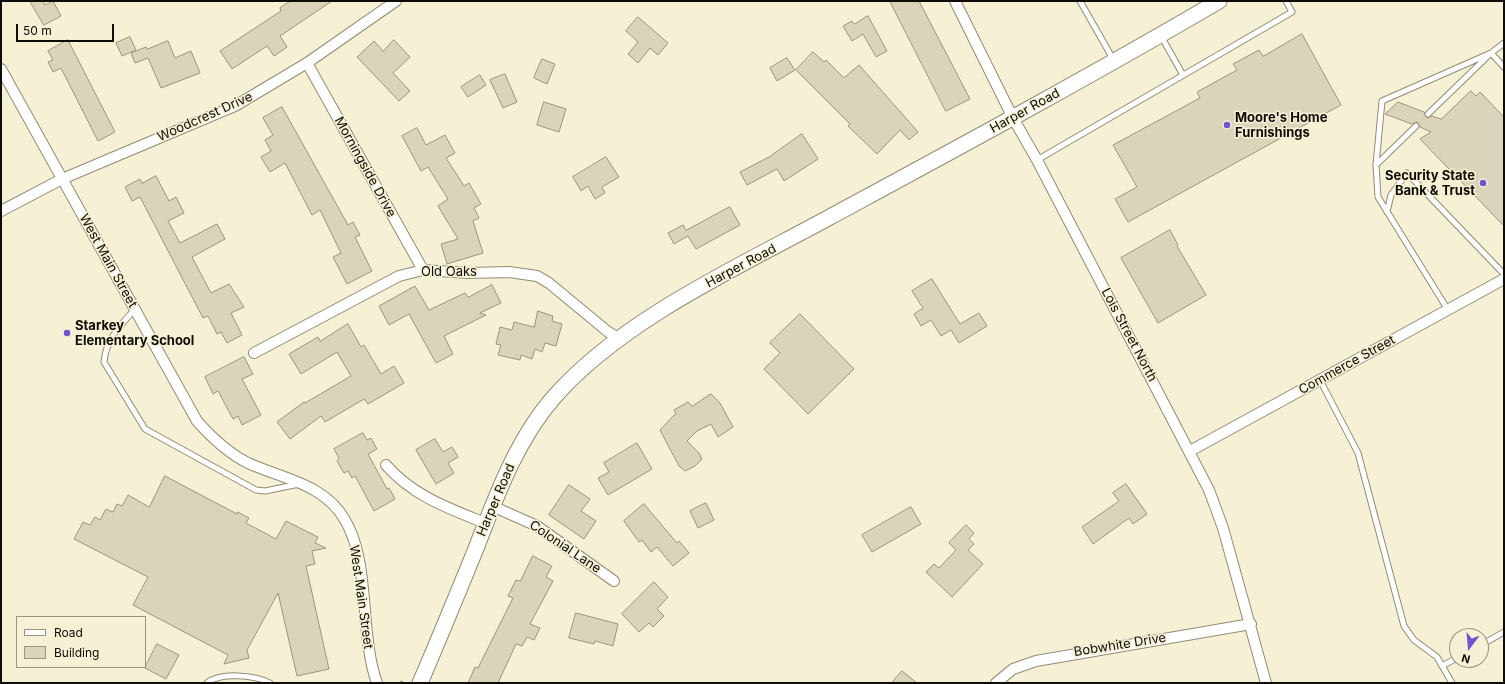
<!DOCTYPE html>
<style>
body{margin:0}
#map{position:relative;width:1505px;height:684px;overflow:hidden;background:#f6f0d5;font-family:Inter,sans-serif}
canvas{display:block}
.frame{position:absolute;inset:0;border:2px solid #0e0c04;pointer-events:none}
.legend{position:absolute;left:16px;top:616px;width:130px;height:52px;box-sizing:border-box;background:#f6f0d5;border:1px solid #999581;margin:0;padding:5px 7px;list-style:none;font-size:12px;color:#0e0c04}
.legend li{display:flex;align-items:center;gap:8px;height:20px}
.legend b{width:20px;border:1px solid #999581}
.north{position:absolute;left:1449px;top:628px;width:40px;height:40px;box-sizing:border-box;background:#f6f0d5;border:1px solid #999581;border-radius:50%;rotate:196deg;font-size:11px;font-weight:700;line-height:16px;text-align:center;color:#0e0c04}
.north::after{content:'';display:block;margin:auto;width:14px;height:18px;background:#6d57d1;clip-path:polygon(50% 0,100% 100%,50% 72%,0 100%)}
.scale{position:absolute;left:16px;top:24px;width:98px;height:18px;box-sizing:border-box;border:2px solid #0e0c04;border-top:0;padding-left:5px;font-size:12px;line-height:14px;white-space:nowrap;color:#0e0c04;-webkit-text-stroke:3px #f6f0d5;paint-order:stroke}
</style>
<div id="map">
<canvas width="1505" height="684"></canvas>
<div class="frame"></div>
<ul class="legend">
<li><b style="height:5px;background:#fff"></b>Road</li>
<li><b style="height:11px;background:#d9d4ba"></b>Building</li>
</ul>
<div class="north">N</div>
<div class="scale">50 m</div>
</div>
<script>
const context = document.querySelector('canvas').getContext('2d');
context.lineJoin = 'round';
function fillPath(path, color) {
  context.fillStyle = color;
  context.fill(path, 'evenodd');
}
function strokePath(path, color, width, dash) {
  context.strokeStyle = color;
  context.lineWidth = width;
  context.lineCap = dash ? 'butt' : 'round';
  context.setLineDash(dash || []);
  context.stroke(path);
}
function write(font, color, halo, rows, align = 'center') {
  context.font = font + ' Inter,sans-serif';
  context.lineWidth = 3;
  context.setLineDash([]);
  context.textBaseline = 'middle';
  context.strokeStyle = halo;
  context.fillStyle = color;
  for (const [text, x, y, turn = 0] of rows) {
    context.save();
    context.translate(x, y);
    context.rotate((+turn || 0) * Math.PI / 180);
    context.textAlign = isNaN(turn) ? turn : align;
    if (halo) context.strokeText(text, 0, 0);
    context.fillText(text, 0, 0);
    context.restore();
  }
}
const building = new Path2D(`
 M 30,1 L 43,1 L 45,5 L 53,1 L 61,16 L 44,25 Z
 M 291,1 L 332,1 L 280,36 L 287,47 L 274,56 L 267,46 L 232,69 L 220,51 L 281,11 L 280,8 Z
 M 890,1 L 919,1 L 970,99 L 946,111 Z
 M 868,16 L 887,51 L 876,57 L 863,34 L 852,41 L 843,26 L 852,21 L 854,24 Z
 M 638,17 L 668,43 L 658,55 L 650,48 L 638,63 L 628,54 L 638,42 L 626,31 Z
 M 1302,34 L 1341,105 L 1128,222 L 1115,199 L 1137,187 L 1113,145 L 1200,98 L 1197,92 L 1237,70 L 1233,64 L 1259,50 L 1263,56 Z
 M 130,37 L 136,50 L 122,56 L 116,43 Z
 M 68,40 L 115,132 L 98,141 L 61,68 L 53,72 L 48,62 L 53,60 L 48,51 Z
 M 394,40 L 410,57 L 393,73 L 410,91 L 399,101 L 357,57 L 374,41 L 383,51 Z
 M 168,41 L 175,58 L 191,51 L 200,73 L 161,88 L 148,58 L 135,63 L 131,53 L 146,47 L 147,49 Z
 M 813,52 L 824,62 L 826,60 L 844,78 L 859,65 L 918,132 L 909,140 L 900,130 L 877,154 L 848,126 L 850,124 L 796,70 Z
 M 787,58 L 795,70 L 777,81 L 770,68 Z
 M 542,59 L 555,64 L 547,84 L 534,78 Z
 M 505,74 L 517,102 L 503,108 L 490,80 Z
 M 480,75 L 486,85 L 468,97 L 461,87 Z
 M 1471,91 L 1476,96 L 1480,92 L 1504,117 L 1504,226 L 1420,139 L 1431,132 L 1420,127 L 1417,122 L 1412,124 L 1385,114 L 1398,102 L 1424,112 L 1427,118 L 1432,116 L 1441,119 Z
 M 544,102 L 566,109 L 559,132 L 537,125 Z
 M 282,107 L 348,225 L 353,222 L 360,235 L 355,237 L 372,271 L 347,284 L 333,257 L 341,253 L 320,210 L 312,215 L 285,163 L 270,172 L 261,157 L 271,151 L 265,140 L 273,135 L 263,118 Z
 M 417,128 L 426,145 L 445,135 L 455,153 L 446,158 L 464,186 L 469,183 L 481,204 L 474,208 L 479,218 L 473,221 L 483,253 L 447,264 L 441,244 L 458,239 L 438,206 L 448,199 L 428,167 L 421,171 L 402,136 Z
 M 802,134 L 818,159 L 784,181 L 777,169 L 747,185 L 740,172 L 769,157 Z
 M 606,157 L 619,177 L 602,187 L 605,193 L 595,199 L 588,186 L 581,191 L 573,177 Z
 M 156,176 L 169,201 L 176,197 L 184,213 L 168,221 L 180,243 L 217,224 L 225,239 L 192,257 L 211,293 L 229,284 L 244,307 L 231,313 L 242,335 L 227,343 L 221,332 L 217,334 L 208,316 L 203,318 L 140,197 L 132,201 L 125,187 L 140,179 L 142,183 Z
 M 730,207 L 740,225 L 696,249 L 688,236 L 674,244 L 668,233 L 683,225 L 686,230 Z
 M 1170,230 L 1178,245 L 1177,246 L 1206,295 L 1158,323 L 1121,258 Z
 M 932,279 L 960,324 L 979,313 L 987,326 L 959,343 L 951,330 L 941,336 L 931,320 L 921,326 L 914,314 L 923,308 L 912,291 Z
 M 492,285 L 501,303 L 480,313 L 486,315 L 444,336 L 453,354 L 436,363 L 409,314 L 389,325 L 379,306 L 415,286 L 429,310 L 465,293 L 468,297 Z
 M 538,311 L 553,316 L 552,321 L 562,324 L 556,346 L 545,343 L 542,352 L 535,349 L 532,359 L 521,355 L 520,360 L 498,355 L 501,345 L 496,344 L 500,327 L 512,330 L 514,322 L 534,327 Z
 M 800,314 L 854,369 L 808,414 L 764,369 L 780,353 L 770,343 Z
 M 348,324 L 361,347 L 364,345 L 381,374 L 394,366 L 404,383 L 368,404 L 364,399 L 325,422 L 321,416 L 290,439 L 277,422 L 304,402 L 305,403 L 351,376 L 337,352 L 301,374 L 289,354 L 318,337 L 320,341 Z
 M 244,357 L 253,374 L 242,379 L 261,415 L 242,425 L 238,416 L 233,419 L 218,391 L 213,394 L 205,377 Z
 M 711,394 L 720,403 L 733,427 L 718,437 L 711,424 L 697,431 L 687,441 L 699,453 L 702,459 L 695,466 L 685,471 L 679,466 L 660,430 L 676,413 L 674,410 L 688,402 L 692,406 Z
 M 363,433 L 367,440 L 371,438 L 377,449 L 368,454 L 387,489 L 389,488 L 395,499 L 374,511 L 355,476 L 352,478 L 348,471 L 344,473 L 337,461 L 339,458 L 334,449 Z
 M 435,439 L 443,452 L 452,447 L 458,457 L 448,463 L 454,473 L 436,484 L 416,450 Z
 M 637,443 L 652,469 L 608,495 L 598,478 L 609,472 L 604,463 Z
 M 165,476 L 237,514 L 238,512 L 249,518 L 246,523 L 276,539 L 286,521 L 318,537 L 315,543 L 326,548 L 312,551 L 315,564 L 306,566 L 329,669 L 297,676 L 278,593 L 247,650 L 249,658 L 224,664 L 228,655 L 133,605 L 148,577 L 74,539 L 83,522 L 90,525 L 95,517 L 100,520 L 106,509 L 113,512 L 117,504 L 122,506 L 128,495 L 149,507 Z
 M 1126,484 L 1147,514 L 1133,524 L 1129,518 L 1093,544 L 1082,527 L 1119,501 L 1113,493 Z
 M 569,485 L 590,499 L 581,511 L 596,521 L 584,539 L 549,515 Z
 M 706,503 L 714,520 L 698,528 L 690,511 Z
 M 644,504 L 677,543 L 679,541 L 689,553 L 673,566 L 657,547 L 651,552 L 642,540 L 639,542 L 624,521 Z
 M 911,507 L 921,524 L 872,552 L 862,535 Z
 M 966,525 L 974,533 L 969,539 L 974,544 L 968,550 L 983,564 L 952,597 L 926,572 L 934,564 L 939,568 L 956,550 L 949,543 Z
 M 533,556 L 552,566 L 546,577 L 553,581 L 530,624 L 540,628 L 534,640 L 527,637 L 522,646 L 516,644 L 498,683 L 468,683 L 475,667 L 478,668 L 513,598 L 508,596 L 516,580 L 520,581 Z
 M 654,582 L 668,597 L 657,609 L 664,616 L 653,627 L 649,623 L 639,632 L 622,614 Z
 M 576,613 L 618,624 L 613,646 L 595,641 L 594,644 L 569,638 Z
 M 157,644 L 179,655 L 166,679 L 145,668 Z
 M 902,671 L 917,683 L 892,683 Z`);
fillPath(building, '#d9d4ba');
strokePath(building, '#9b957d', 1);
const service = new Path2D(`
 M 1080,1 L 1113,59
 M 1161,36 L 1183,75
 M 1504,43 L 1491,53 L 1504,67
 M 1428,114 L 1488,56
 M 1037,160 L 1292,12 L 1286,1
 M 1376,165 L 1416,126
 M 1387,212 L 1391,195 L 1407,173 L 1504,274
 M 135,309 C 120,326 106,339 104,362 L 145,429 L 256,490 L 265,491 L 299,484
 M 1448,310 L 1378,197 L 1376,165 L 1382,101 L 1491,53
 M 1320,380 L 1358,453 L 1404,626 L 1414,640 L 1437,657 L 1452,683
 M 1481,645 L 1504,632
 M 1442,666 L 1457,658
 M 207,683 C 220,672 255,675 270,683`);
const minor = new Path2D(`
 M 955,1 L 1013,118 L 1037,160 L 1209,490 L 1223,528 L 1266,683
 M 307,63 L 423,270
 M 1,69 L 197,421 C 212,438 228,453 248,463 C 283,479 325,484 345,520 C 371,564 359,633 377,683
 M 1,211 L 62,179 L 235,106 L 307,63 L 396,1
 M 254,353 L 399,276 L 423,270 L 468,273 L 509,272 L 537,276 L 549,283 L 607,331 L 619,339
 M 1190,451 L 1504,279
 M 386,465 C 413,496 448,508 485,523
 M 492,506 L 537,526 L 614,581
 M 996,683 L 1013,669 L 1036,661 L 1251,624`);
const secondary = new Path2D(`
 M 420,683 C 439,639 457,595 475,551 C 496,497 516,440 555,396 C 623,319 740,266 830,217 C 961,146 1091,76 1219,1`);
strokePath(service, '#928c74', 7);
strokePath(minor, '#928c74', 12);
strokePath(secondary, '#928c74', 17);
strokePath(new Path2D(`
 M 401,683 L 402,681`), '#948f7d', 2.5, [3, 2]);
strokePath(service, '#fff', 5);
strokePath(minor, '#fff', 10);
strokePath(secondary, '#fff', 15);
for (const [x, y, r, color] of [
 [1227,125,4,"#6d57d1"],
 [1483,183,4,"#6d57d1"],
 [67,333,4,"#6d57d1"]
]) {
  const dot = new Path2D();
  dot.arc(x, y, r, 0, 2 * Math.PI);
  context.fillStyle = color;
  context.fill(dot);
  strokePath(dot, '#f6f0d5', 1.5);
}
write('13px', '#0e0c04', '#f6f0d5', [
 ["Harper Road",1025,111,-29],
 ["Woodcrest Drive",205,117,-24],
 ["Morningside Drive",365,167,61],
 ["West Main Street",108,261,61],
 ["Harper Road",741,266,-28],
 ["Old Oaks",449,272],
 ["Lois Street North",1129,335,62],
 ["Commerce Street",1347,365,-29],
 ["Harper Road",496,500,-67],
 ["Colonial Lane",565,547,34],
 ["West Main Street",361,597,82],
 ["Bobwhite Drive",1120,645,-9]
]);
write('bold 13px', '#0e0c04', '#f6f0d5', [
 ["Moore's Home",1235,118],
 ["Furnishings",1235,133],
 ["Security State",1475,176,"right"],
 ["Bank & Trust",1475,191,"right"],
 ["Starkey",75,326],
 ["Elementary School",75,341]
], 'left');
</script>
